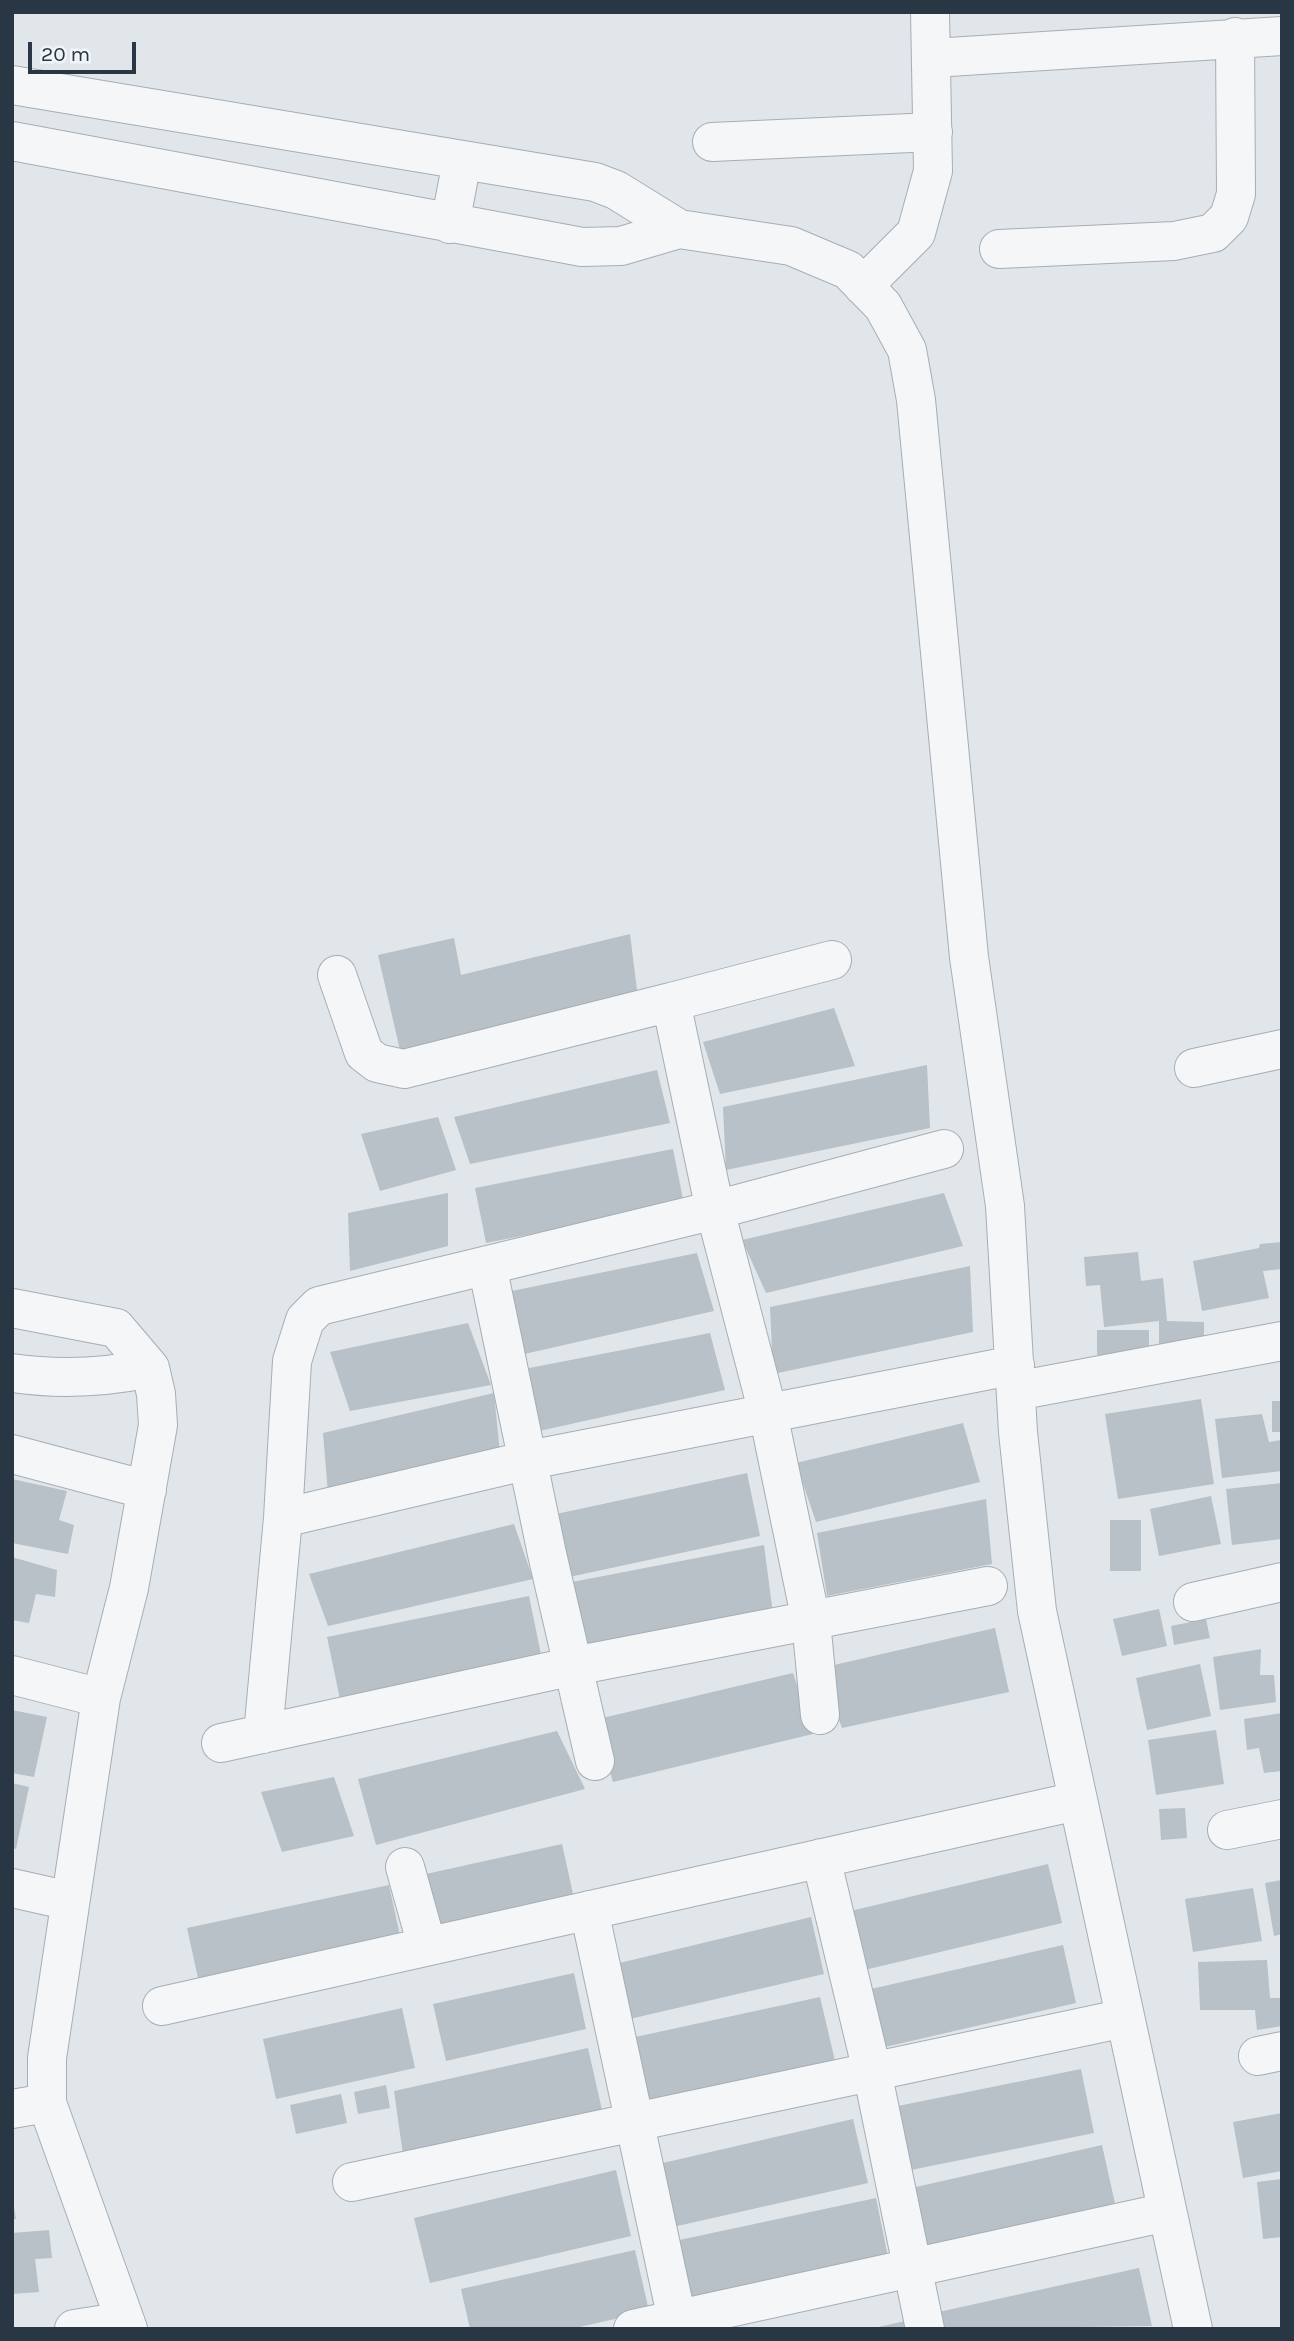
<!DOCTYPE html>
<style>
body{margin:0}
#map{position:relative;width:1294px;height:2341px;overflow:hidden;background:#e1e6ea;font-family:Karla,sans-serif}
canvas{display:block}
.frame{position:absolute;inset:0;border:14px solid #293643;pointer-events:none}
.scale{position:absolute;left:28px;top:42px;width:108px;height:32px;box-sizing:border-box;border:4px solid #293643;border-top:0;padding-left:9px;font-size:21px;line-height:24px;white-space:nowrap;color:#293643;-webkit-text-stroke:5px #f1f5f8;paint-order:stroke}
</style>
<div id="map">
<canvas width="1294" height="2341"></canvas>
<div class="frame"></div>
<div class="scale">20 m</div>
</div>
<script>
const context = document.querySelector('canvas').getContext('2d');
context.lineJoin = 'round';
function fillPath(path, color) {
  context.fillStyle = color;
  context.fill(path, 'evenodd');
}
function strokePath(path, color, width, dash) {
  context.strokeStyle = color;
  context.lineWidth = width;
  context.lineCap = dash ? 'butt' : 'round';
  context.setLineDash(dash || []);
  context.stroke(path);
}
fillPath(new Path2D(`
 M 630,934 L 638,998 L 403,1063 L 378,955 L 454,938 L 461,975 Z
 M 834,1008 L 855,1066 L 720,1094 L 703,1042 Z
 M 927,1065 L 930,1128 L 726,1170 L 723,1107 Z
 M 657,1070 L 670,1123 L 470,1164 L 454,1117 Z
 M 438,1117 L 456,1170 L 380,1191 L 361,1134 Z
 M 673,1149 L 684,1204 L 486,1243 L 475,1188 Z
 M 448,1193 L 448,1246 L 350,1271 L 348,1213 Z
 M 944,1193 L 963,1246 L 766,1293 L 742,1240 Z
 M 1282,1242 L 1282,1269 L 1263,1271 L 1269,1298 L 1202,1311 L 1193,1261 L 1259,1248 L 1260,1244 Z
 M 1138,1252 L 1141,1281 L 1163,1278 L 1167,1321 L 1204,1322 L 1204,1348 L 1159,1348 L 1159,1321 L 1104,1327 L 1100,1285 L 1086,1286 L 1084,1257 Z
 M 697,1253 L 714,1311 L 520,1355 L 502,1293 Z
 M 970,1266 L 973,1332 L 773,1374 L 770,1307 Z
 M 468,1323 L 491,1385 L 350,1411 L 330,1352 Z
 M 1097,1330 L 1149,1330 L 1149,1354 L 1097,1355 Z
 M 710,1333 L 725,1390 L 530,1433 L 519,1370 Z
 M 494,1393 L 500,1454 L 328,1493 L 323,1433 Z
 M 1201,1399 L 1214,1484 L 1118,1499 L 1105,1414 Z
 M 1272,1401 L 1282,1401 L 1282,1432 L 1272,1432 Z
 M 1262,1414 L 1269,1442 L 1281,1440 L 1282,1471 L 1222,1478 L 1215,1419 Z
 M 963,1423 L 980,1482 L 816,1522 L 796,1463 Z
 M 747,1473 L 760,1536 L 560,1579 L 547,1516 Z
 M 12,1479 L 67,1491 L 59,1520 L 74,1525 L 68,1554 L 12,1543 Z
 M 1282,1483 L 1282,1539 L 1232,1545 L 1226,1489 Z
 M 1211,1496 L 1221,1544 L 1159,1556 L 1150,1509 Z
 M 986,1499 L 992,1564 L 827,1596 L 817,1533 Z
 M 1110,1520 L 1141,1520 L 1141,1571 L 1110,1571 Z
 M 514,1524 L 533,1579 L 328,1626 L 309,1574 Z
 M 764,1545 L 773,1614 L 572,1652 L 567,1583 Z
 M 12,1557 L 57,1570 L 55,1597 L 36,1594 L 29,1623 L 12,1620 Z
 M 529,1596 L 543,1664 L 341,1704 L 327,1637 Z
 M 1159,1609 L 1167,1646 L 1122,1656 L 1113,1619 Z
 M 1206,1619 L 1210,1638 L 1174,1645 L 1171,1626 Z
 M 995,1628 L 1009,1692 L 842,1728 L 821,1668 Z
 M 1261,1649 L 1260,1675 L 1274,1675 L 1276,1702 L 1220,1710 L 1213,1657 Z
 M 1200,1664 L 1211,1716 L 1147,1730 L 1136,1678 Z
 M 793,1673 L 813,1734 L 613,1782 L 594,1720 Z
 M 12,1710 L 47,1717 L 34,1777 L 12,1773 Z
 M 1282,1713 L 1282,1771 L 1264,1773 L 1259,1748 L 1247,1750 L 1244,1719 Z
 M 1216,1730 L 1224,1784 L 1156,1795 L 1148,1740 Z
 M 557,1731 L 585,1789 L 376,1845 L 358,1779 Z
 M 334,1777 L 354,1836 L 282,1852 L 261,1792 Z
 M 12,1783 L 29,1787 L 16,1849 L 12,1848 Z
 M 1185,1808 L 1187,1838 L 1161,1840 L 1159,1809 Z
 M 562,1844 L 575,1903 L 440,1933 L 426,1874 Z
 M 1048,1864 L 1062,1923 L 856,1972 L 842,1913 Z
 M 1282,1880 L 1282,1934 L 1274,1936 L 1265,1883 Z
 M 389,1885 L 402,1945 L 200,1987 L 187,1928 Z
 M 1253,1888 L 1262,1941 L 1193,1952 L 1185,1899 Z
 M 811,1917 L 824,1974 L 621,2021 L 607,1966 Z
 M 1063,1945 L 1076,2003 L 872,2050 L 858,1992 Z
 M 1267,1960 L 1270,1998 L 1282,1998 L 1282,2026 L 1257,2030 L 1255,2010 L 1200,2010 L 1198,1962 Z
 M 574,1973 L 586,2029 L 446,2061 L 433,2004 Z
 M 820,1997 L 835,2061 L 641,2103 L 626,2039 Z
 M 402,2008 L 415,2068 L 276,2099 L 263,2039 Z
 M 588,2048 L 602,2110 L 403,2155 L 394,2091 Z
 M 1081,2069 L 1094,2133 L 901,2172 L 888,2108 Z
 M 386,2085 L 390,2108 L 358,2114 L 354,2092 Z
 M 341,2094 L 347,2123 L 296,2134 L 290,2105 Z
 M 1282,2113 L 1282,2171 L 1243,2178 L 1233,2122 Z
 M 853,2119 L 868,2183 L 664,2229 L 650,2166 Z
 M 1102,2145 L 1116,2208 L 921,2251 L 907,2189 Z
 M 616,2170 L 631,2236 L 430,2283 L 414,2218 Z
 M 1282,2179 L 1282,2237 L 1263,2239 L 1257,2182 Z
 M 12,2196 L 16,2219 L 12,2219 Z
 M 876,2198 L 888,2257 L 683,2301 L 670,2242 Z
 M 49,2230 L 52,2258 L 35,2259 L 39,2292 L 12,2294 L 12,2233 Z
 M 635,2250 L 649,2311 L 571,2329 L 470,2329 L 461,2289 Z
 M 1139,2268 L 1152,2326 L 938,2329 L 934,2313 Z
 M 905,2321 L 907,2329 L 875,2329 L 874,2328 Z`), '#b8c0c8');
const minor = new Path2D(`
 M 933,58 L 1282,36
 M 12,85 L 595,182 L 616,190 L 679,229 L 791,246 L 848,270 L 883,306 L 907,350 L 916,400 L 969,957 L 1005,1206 L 1018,1432 L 1037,1611 L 1193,2329
 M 12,141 L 582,247 L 621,246 L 679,229
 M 712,142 L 933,132
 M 450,224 L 462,161
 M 999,249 L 1174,241 L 1213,233 L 1229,217 L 1236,194 L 1235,37
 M 863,286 L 916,233 L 933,171 L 930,12
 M 337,975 L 364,1053 L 377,1063 L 404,1069 L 671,1002
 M 1194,1068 L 1282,1049
 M 487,1265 L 547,1554 L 595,1761
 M 12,1308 L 116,1328 L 150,1368 L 156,1394 L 158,1425 L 129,1588 L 101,1698 L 47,2058 L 47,2103 L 12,2109
 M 12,1373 C 60,1380 103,1378 150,1368
 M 1016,1391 L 1282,1341
 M 12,1454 L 147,1490
 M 283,1518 L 529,1460 L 1015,1365
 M 1193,1602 L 1282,1582
 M 12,1675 L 101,1698
 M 820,1715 L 811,1621 L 768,1413 L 715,1210 L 671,1002 L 832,960
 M 263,1734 L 283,1518 L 292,1361 L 305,1320 L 319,1306 L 715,1210 L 944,1149
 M 221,1743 L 574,1666 L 988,1586
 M 1227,1830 L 1282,1819
 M 821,1858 L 872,2071 L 925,2329
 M 405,1867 L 427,1946
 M 12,1888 L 70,1901
 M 589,1910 L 679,2329
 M 162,2006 L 1077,1801
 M 1258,2056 L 1282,2051
 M 47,2103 L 128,2329
 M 352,2182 L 1125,2018
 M 74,2329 L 125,2321
 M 633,2329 L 1167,2212`);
strokePath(minor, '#a6aeb5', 40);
strokePath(minor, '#f4f6f8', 38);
</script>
